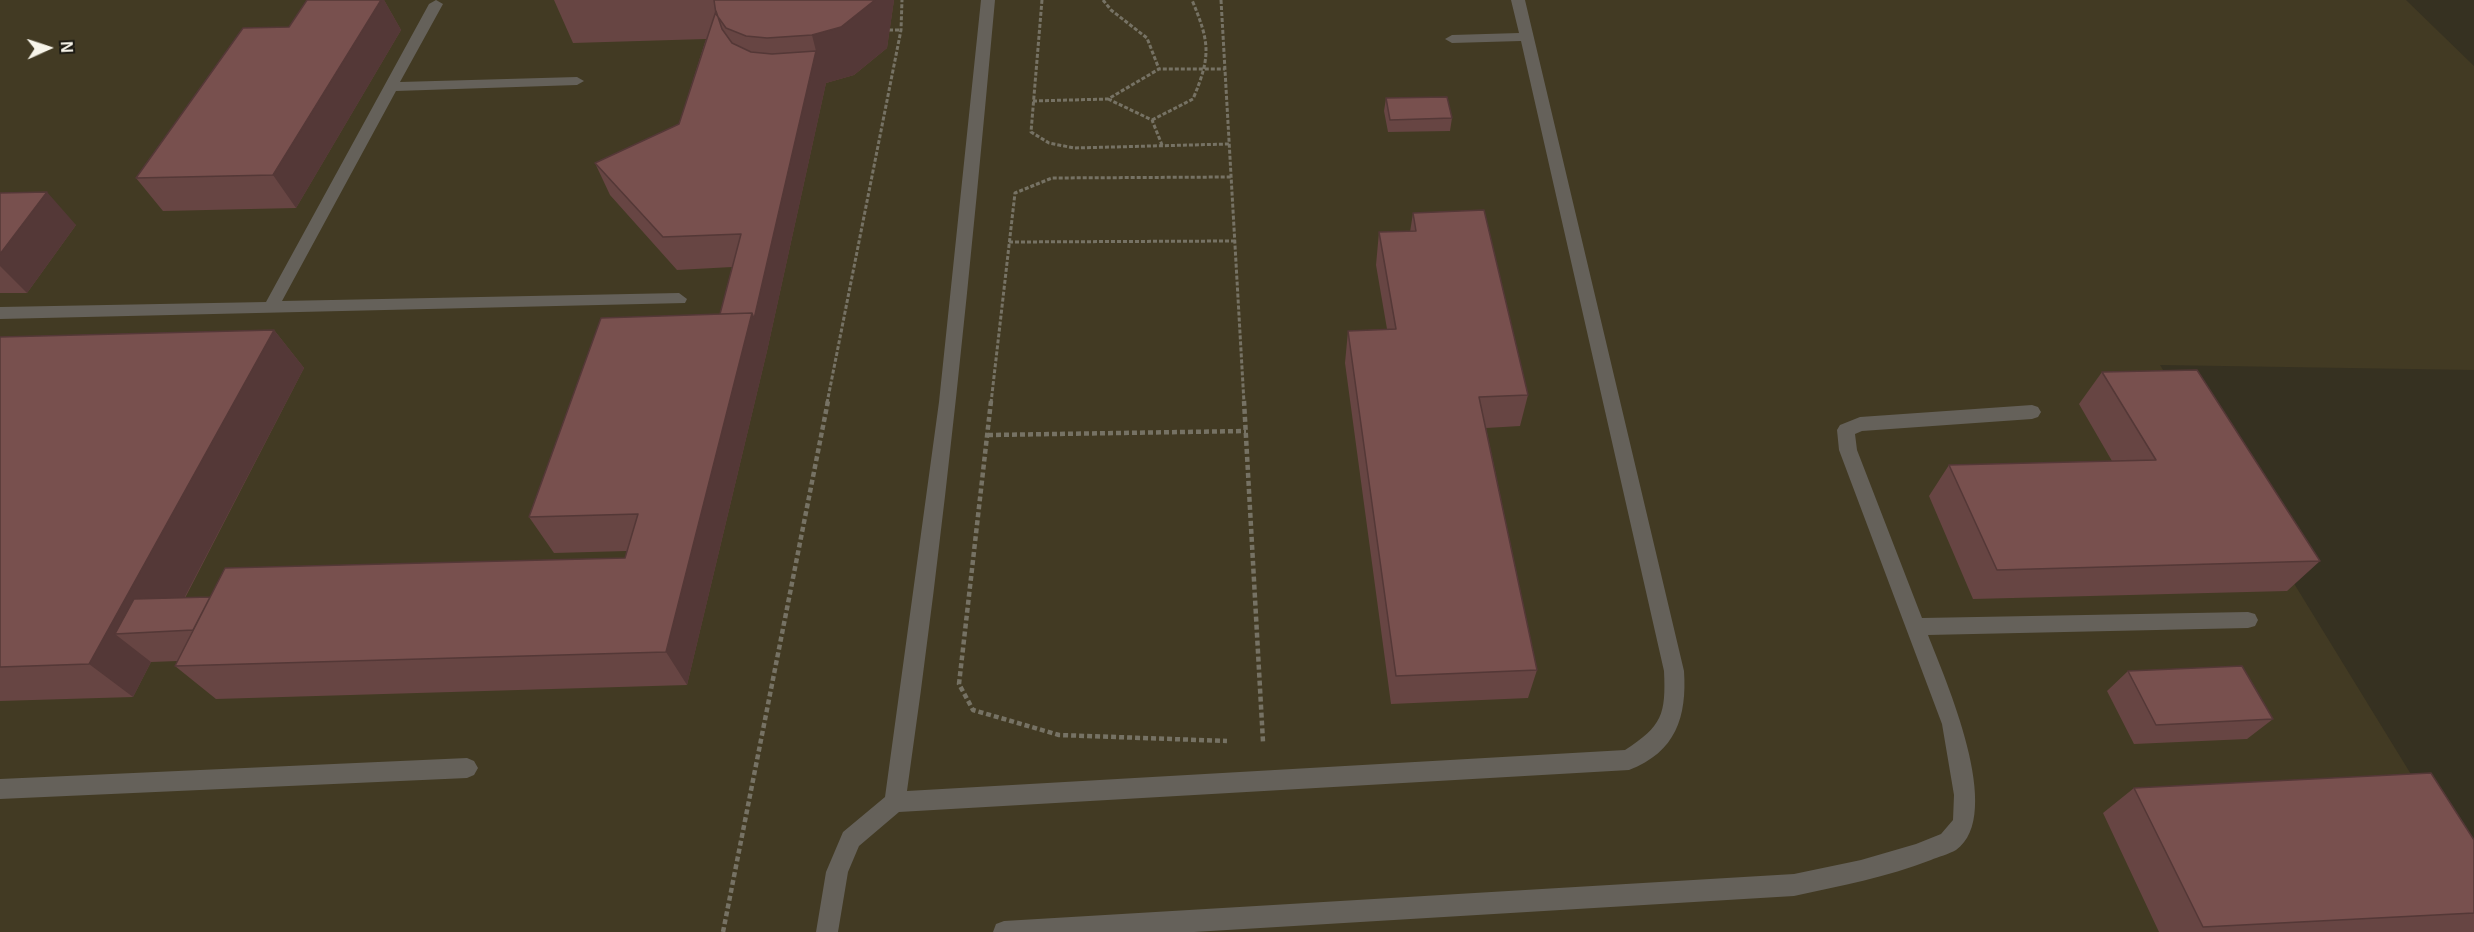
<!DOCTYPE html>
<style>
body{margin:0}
#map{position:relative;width:2474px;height:932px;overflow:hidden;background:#363121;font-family:Arial,sans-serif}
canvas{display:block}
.north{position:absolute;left:18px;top:18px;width:60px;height:60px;-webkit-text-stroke:4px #1b1912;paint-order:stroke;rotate:87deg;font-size:16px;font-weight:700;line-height:24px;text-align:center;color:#f8f5ea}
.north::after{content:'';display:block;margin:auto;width:21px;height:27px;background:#f8f5ea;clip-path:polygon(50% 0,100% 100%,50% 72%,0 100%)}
</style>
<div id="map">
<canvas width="2474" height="932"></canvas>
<div class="north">N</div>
</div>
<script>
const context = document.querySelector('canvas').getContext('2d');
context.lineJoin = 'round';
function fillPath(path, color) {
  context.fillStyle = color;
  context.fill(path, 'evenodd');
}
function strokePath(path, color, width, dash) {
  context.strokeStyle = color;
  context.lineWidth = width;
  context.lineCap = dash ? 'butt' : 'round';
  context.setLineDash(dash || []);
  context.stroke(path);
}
fillPath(new Path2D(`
 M 0,0 L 2406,0 L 2474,66 L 2474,370 L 2160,365 L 2474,877 L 2474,932 L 0,932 Z`), '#423a23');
strokePath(new Path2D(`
 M 1042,0 L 1031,132 L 1049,143 L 1074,148 L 1229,144
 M 1103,0 L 1111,10 L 1147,38 L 1159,69
 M 1221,0 L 1244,403
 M 889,30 L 901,30
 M 1108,99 L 1152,120 L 1162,145
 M 1033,101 L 1108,99 L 1159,69 L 1225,69
 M 1152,120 L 1193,99 C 1211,56 1210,43 1192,0
 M 1009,242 L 1235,241
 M 827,403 L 901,30 L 902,0
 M 991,403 L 1015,193 L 1052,178 L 1231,177`), '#767264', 3, [4, 2]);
strokePath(new Path2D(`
 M 991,401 L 959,684 L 973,710 L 1059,735 L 1227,741
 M 1244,401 L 1263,742
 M 988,435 L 1246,431
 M 723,932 L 828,401`), '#767264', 4.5, [5, 3]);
fillPath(new Path2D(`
 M 436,0 L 443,4 L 400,82 L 577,77 L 584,81 L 577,85 L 396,91 L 282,301 L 679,293 L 687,299 L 685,303 L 0,319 L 0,307 L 266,302 L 429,4 Z
 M 981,0 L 995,0 C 971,264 945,528 907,791 L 1625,750 C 1662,726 1666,715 1664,671 L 1521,41 L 1452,43 L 1445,39 L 1452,35 L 1519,33 L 1511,0 L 1525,0 L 1684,671 C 1687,717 1676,752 1629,770 L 899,812 L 859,846 L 848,872 L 838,932 L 816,932 L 826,872 L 843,832 L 885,797 L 939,402 Z
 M 2032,405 L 2038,407 L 2041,412 L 2038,417 L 2032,419 L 1862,431 L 1855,434 L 1857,450 L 1922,618 L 2248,612 L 2255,614 L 2258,620 L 2255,626 L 2248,628 L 1928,635 C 1945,679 2006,815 1956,850 C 1949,854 1938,857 1931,860 C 1887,877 1840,886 1794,896 L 1194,932 L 993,932 L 996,924 L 1004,921 L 1794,874 L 1861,860 L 1916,844 L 1941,834 L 1953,820 L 1954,795 L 1942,724 L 1839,450 L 1837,430 L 1840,425 L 1860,417 Z
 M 467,758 L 474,761 L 478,768 L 474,775 L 467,778 L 0,799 L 0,779 Z`), '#65615a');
fillPath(new Path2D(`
 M 307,0 L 384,0 L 401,30 L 296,208 L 163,211 L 136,178 L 289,27 Z
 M 554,0 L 894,0 L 887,48 L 854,75 L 826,83 L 767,351 L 687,685 L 216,699 L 175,666 L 178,661 L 151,662 L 133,697 L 0,701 L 0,337 L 274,330 L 304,368 L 185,598 L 210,597 L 625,558 L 627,551 L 554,553 L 529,517 L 720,314 L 732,267 L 677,270 L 610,195 L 595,163 L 679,124 L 706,39 L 573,43 Z
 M 1386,98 L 1452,118 L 1450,131 L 1388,132 L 1384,111 Z
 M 0,193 L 76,225 L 27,293 L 0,293 Z
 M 1413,213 L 1528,395 L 1520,426 L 1486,428 L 1537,670 L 1528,698 L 1391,704 L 1345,363 L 1348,331 L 1387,329 L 1376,265 L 1379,232 L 1410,232 Z
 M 2102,372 L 2320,561 L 2287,591 L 1973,599 L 1929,496 L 1949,465 L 2112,461 L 2079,404 Z
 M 2128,671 L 2273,719 L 2247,739 L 2134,744 L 2107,691 Z
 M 2134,788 L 2474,840 L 2474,932 L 2159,932 L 2103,813 Z`), '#674543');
fillPath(new Path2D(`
 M 381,0 L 384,0 L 401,30 L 296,208 L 273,175 Z
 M 875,0 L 894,0 L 887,48 L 854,75 L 826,83 L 767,351 L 687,685 L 666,652 L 816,51 L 812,35 Z
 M 47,192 L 76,225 L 27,293 L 0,266 L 0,254 Z
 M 274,330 L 304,368 L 167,631 L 115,634 L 151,662 L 133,697 L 89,664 Z`), '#543837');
const building = new Path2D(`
 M 307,0 L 381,0 L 273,175 L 136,178 L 243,28 L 289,27 Z
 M 714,0 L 875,0 L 841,27 L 812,35 L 767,38 L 746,36 L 726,28 L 716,14 Z
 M 716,11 L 722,29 L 732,43 L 751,52 L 772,54 L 816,51 L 754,319 L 752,313 L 720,314 L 741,234 L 663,237 L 595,163 L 679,124 Z
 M 1447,97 L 1452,118 L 1390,120 L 1386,98 Z
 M 47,192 L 0,254 L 0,193 Z
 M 1484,210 L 1528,395 L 1479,397 L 1537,670 L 1396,676 L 1348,331 L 1396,329 L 1379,232 L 1416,231 L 1413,213 Z
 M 752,313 L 666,652 L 175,666 L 225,568 L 625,558 L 638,514 L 529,517 L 601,318 Z
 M 274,330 L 89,664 L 0,667 L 0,337 Z
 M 2197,370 L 2320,561 L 1997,570 L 1949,465 L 2156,460 L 2102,372 Z
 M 210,597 L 193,630 L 115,634 L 134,599 Z
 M 2242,666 L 2273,719 L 2156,725 L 2128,671 Z
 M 2431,773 L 2474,840 L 2474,913 L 2203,927 L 2134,788 Z`);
fillPath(building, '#78504e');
strokePath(building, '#543837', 1.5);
</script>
